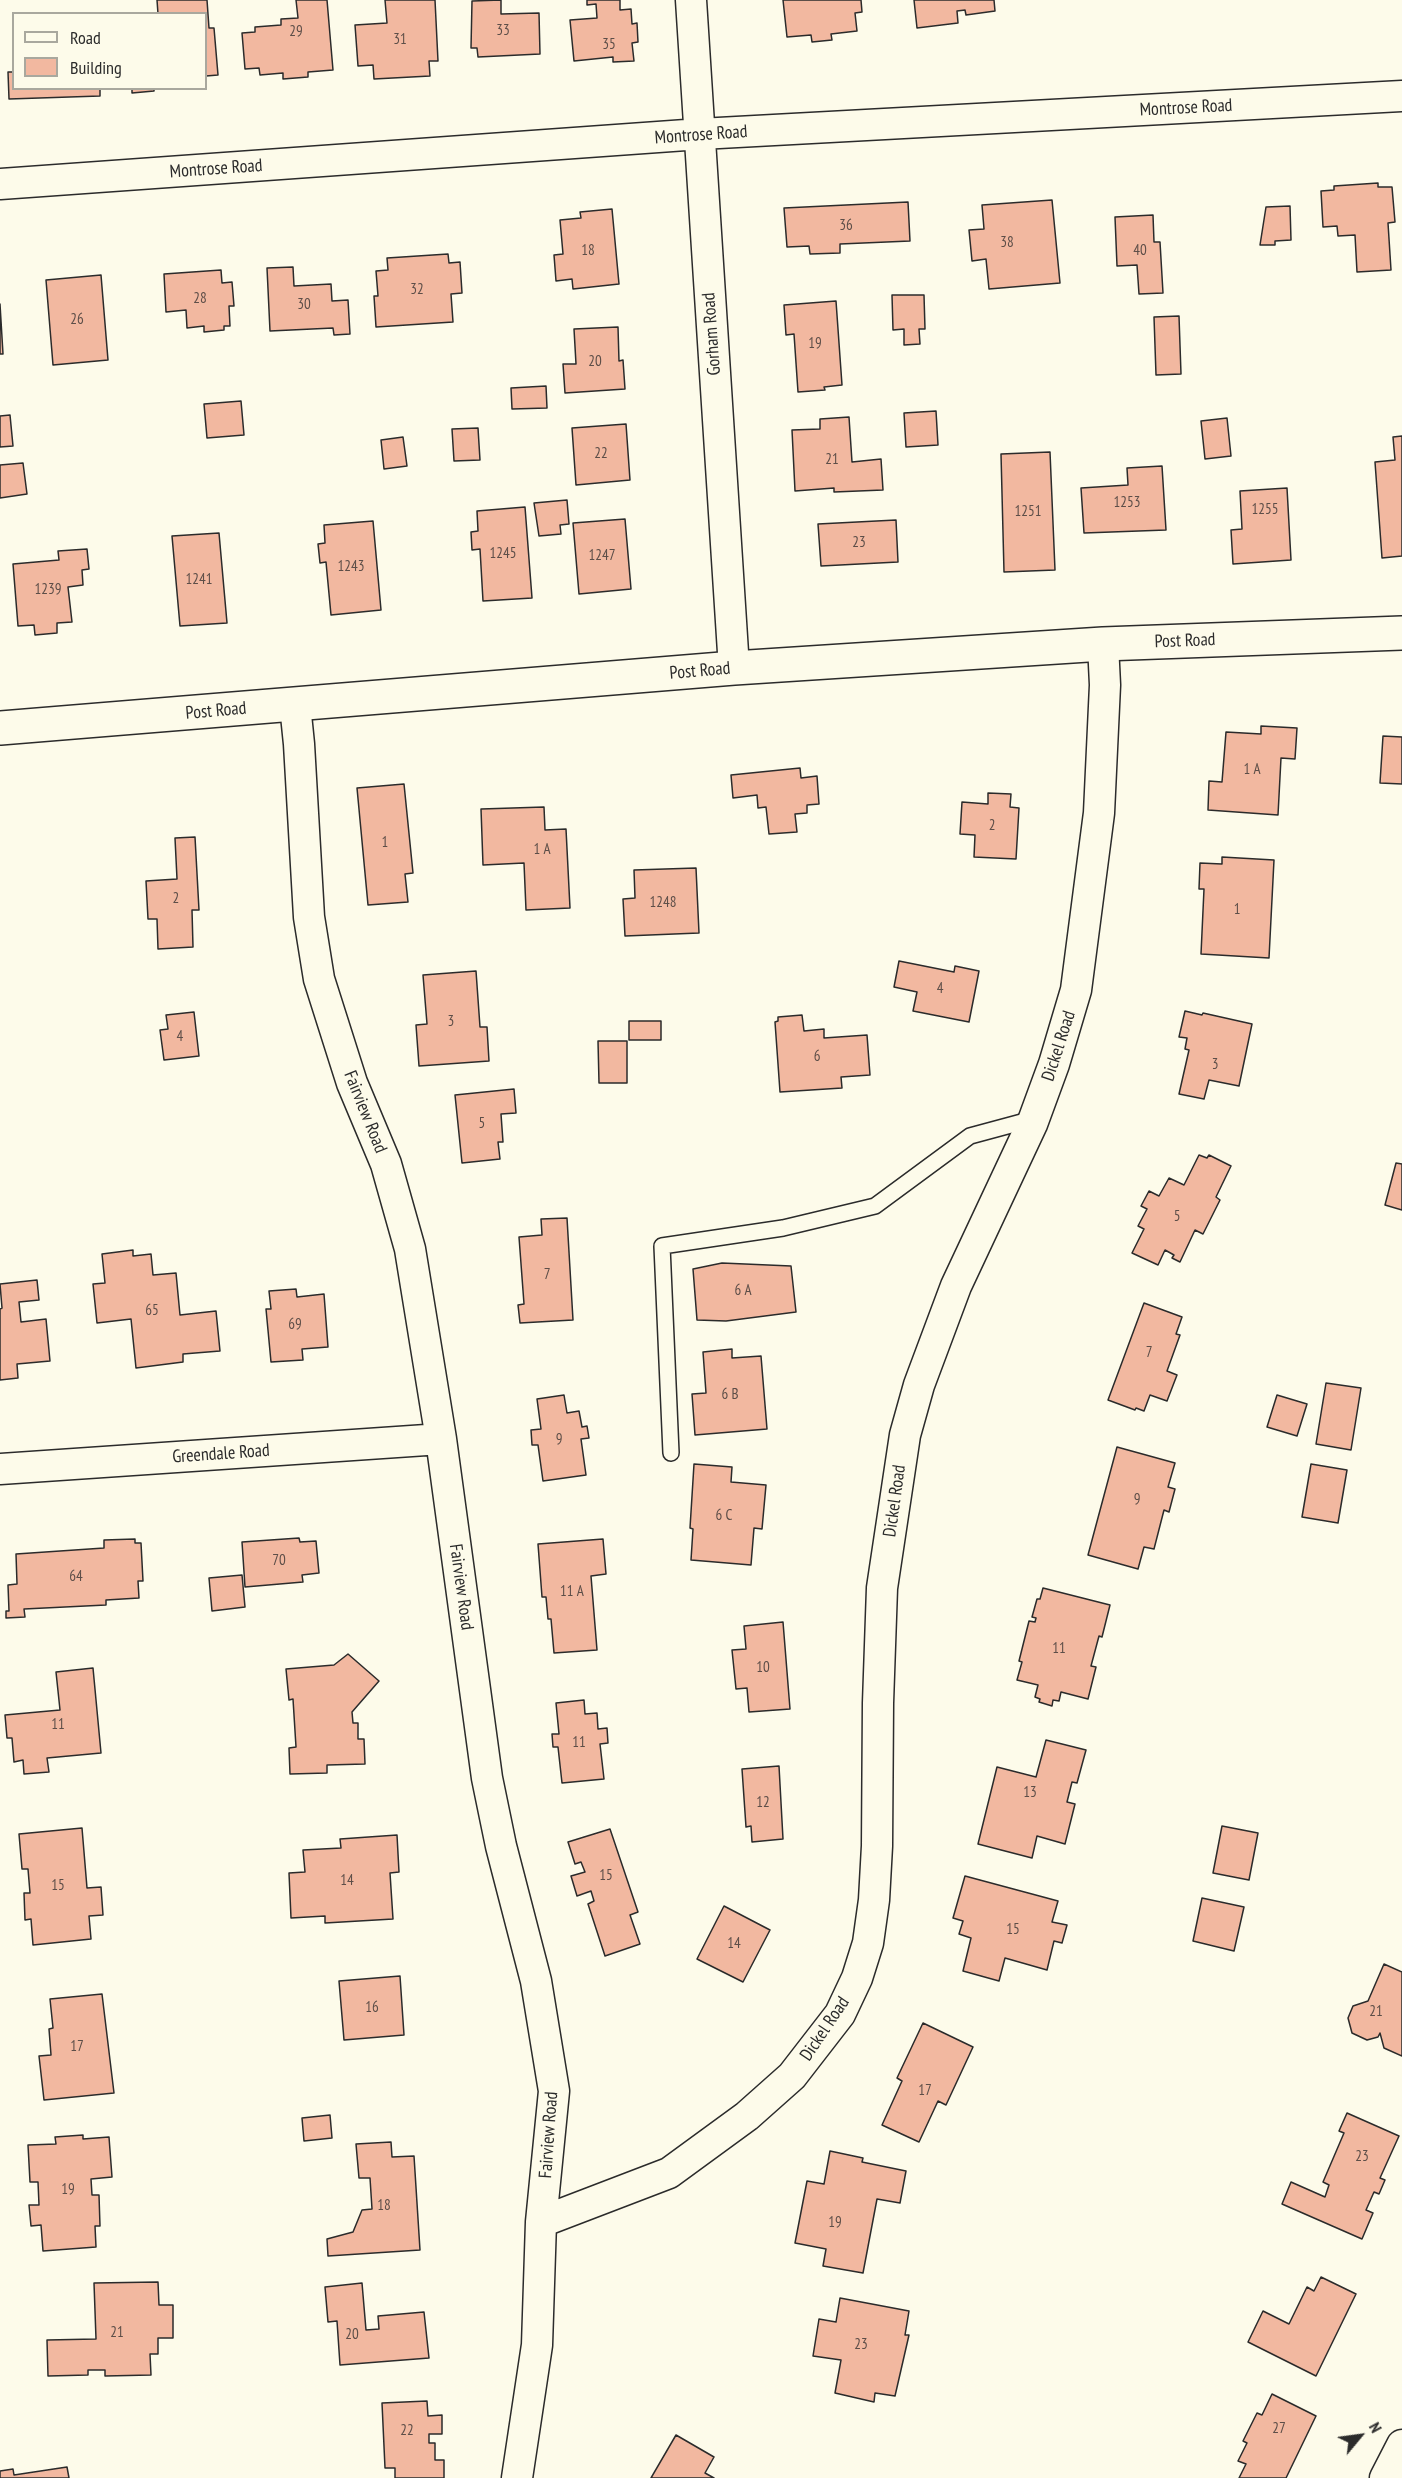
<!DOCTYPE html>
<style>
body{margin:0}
#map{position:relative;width:1402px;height:2478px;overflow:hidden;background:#fdfbea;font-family:"PT Sans Narrow",sans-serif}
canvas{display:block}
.legend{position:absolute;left:12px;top:12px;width:195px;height:78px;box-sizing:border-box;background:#fdfbea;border:2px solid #a9a89e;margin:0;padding:8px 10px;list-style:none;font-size:18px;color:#2b2b2b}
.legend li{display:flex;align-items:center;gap:12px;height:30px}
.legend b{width:30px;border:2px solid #a9a89e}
.north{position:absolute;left:1330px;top:2406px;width:60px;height:60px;-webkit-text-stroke:4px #fdfbea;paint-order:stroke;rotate:61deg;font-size:16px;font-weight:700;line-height:24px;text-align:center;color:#2b2b2b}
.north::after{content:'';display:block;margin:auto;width:21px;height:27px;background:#2b2b2b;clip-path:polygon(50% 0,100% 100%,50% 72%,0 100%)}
</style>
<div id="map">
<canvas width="1402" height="2478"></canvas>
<ul class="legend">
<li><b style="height:8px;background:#fdfbea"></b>Road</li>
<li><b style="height:16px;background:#f2b8a0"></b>Building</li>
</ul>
<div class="north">N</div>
</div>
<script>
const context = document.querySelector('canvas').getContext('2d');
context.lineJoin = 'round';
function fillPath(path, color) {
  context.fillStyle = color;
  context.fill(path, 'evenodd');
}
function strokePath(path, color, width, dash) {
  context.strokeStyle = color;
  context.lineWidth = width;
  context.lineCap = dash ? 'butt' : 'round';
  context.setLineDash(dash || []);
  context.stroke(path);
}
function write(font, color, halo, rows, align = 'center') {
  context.font = font + ' "PT Sans Narrow",sans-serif';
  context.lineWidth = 4.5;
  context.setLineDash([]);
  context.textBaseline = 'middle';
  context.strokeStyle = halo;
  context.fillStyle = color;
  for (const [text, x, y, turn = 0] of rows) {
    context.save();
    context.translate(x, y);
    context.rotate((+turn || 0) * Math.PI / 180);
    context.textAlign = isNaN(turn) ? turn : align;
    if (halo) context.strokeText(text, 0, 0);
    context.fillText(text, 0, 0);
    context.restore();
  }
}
const building = new Path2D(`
 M 157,0 L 207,0 L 209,28 L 214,28 L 218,75 L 206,76 L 206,14 L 158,14 Z
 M 296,0 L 327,0 L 333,70 L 308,72 L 308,77 L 283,79 L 283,73 L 260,75 L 259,68 L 245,69 L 242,33 L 255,32 L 255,27 L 281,25 L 281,19 L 298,18 Z
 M 385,0 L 435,0 L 438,61 L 429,61 L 430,76 L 374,79 L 373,65 L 358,66 L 355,25 L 387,23 Z
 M 501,0 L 501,14 L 539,13 L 540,54 L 478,57 L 477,48 L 471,48 L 472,1 Z
 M 587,0 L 620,0 L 620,10 L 631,9 L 632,24 L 637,23 L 638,42 L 632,43 L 634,61 L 613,62 L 613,57 L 574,61 L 570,20 L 597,18 L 596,4 L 587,5 Z
 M 783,0 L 861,0 L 862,12 L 855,13 L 857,31 L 831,34 L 832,40 L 812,42 L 811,35 L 787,37 Z
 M 914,0 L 994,0 L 995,11 L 966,15 L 965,10 L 957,11 L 958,23 L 917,28 Z
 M 8,72 L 14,72 L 14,88 L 100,88 L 100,96 L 9,99 Z
 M 132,88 L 154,88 L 154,91 L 132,93 Z
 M 1378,183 L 1378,187 L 1392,187 L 1395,222 L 1388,223 L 1391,270 L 1357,272 L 1355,235 L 1338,236 L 1337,226 L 1323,227 L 1321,191 L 1334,190 L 1334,186 Z
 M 1052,200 L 1060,283 L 989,289 L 986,259 L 972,261 L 969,230 L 984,229 L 982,205 Z
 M 908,202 L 910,241 L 840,244 L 840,253 L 810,254 L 809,246 L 787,247 L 784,208 Z
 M 1290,206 L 1291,240 L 1275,241 L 1275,245 L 1260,245 L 1266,207 Z
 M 612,209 L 619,284 L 573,289 L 572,279 L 556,281 L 554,255 L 563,254 L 560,220 L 581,218 L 580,212 Z
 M 1153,215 L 1154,242 L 1160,242 L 1163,293 L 1139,294 L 1137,265 L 1117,266 L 1115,217 Z
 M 448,254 L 449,263 L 460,262 L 462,293 L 451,294 L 453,322 L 376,327 L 374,296 L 378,296 L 376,271 L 388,270 L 387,258 Z
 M 293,267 L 294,286 L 331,284 L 332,301 L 348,300 L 350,334 L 334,335 L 333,328 L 270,331 L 267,268 Z
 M 221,270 L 222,283 L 232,282 L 234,306 L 229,306 L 230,326 L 224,326 L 224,330 L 204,332 L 204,326 L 187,328 L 186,310 L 166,312 L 164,274 Z
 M 101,275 L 108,360 L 53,365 L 46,280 Z
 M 892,295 L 924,295 L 925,329 L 919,329 L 920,344 L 904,345 L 904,329 L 893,330 Z
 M 836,301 L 842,385 L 824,387 L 825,390 L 798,392 L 794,334 L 786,335 L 784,305 Z
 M 0,304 L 3,354 L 0,354 Z
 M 1179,316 L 1181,374 L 1156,375 L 1154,317 Z
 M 618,327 L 619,361 L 623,360 L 625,389 L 565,393 L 563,364 L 576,364 L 574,329 Z
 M 546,386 L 547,408 L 512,409 L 511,388 Z
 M 241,401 L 244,435 L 207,438 L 204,404 Z
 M 936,411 L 938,445 L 906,447 L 904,413 Z
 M 10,415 L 13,446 L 0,447 L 0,416 Z
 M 849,417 L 852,462 L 881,459 L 883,490 L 834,492 L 834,488 L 795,491 L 792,430 L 820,429 L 820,419 Z
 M 1227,418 L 1231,456 L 1205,459 L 1201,421 Z
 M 626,424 L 630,480 L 576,485 L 572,428 Z
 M 478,428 L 480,460 L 454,461 L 452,429 Z
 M 1402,436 L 1402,556 L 1382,558 L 1375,462 L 1395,460 L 1393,437 Z
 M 403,437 L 407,466 L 384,469 L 381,440 Z
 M 1050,452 L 1055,570 L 1004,572 L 1001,454 Z
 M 23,463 L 27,494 L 0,498 L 0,465 Z
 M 1162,466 L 1166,530 L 1084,533 L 1081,488 L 1128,485 L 1127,468 Z
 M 1287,488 L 1291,560 L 1233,564 L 1231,530 L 1242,529 L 1240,491 Z
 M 567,500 L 569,524 L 560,525 L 561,534 L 539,536 L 534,503 Z
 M 525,507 L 532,598 L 483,601 L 480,549 L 472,550 L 471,532 L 478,531 L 477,511 Z
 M 625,519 L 631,589 L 579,594 L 573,523 Z
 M 896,520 L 898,562 L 821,566 L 818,524 Z
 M 373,521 L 381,610 L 331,615 L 326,562 L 320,563 L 318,544 L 325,543 L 324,525 Z
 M 219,533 L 227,623 L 180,626 L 172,536 Z
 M 87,549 L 89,569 L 82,570 L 83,585 L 68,587 L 72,622 L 57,623 L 57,633 L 35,635 L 34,625 L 18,626 L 13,564 L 59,560 L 58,551 Z
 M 1261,726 L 1297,728 L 1295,759 L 1281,758 L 1278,815 L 1208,810 L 1209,781 L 1222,782 L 1226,732 L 1261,734 Z
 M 1383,736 L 1402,737 L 1402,784 L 1380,783 Z
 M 800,768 L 801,778 L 817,776 L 819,804 L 807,805 L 807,813 L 795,814 L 797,832 L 769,834 L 766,807 L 758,808 L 757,795 L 733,798 L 731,775 Z
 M 404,784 L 413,873 L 405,874 L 408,902 L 368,905 L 357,788 Z
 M 988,793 L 1011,794 L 1010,807 L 1019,808 L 1016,859 L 974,857 L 975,835 L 960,834 L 962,802 L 988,804 Z
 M 544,807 L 545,830 L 566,829 L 570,908 L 526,910 L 524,863 L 483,865 L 481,809 Z
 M 195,837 L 199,910 L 192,910 L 193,947 L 158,949 L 157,919 L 148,919 L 146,881 L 177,879 L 175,838 Z
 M 1222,857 L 1274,860 L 1269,958 L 1201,954 L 1204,889 L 1199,889 L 1200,863 L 1222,864 Z
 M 696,868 L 699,933 L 625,936 L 623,899 L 635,898 L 634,870 Z
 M 899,961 L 954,972 L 955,966 L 979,971 L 969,1022 L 913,1011 L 917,992 L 894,987 Z
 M 476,971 L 480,1027 L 487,1027 L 489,1061 L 419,1066 L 416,1025 L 427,1024 L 423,975 Z
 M 1185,1011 L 1202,1015 L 1203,1013 L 1252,1024 L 1239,1086 L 1209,1080 L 1204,1099 L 1179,1094 L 1189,1050 L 1185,1049 L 1187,1038 L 1179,1037 Z
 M 194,1012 L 199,1056 L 164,1060 L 160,1030 L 168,1029 L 166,1015 Z
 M 802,1015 L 804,1031 L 824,1029 L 824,1038 L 867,1035 L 870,1075 L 841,1077 L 842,1088 L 780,1092 L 775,1022 L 778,1021 L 778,1017 Z
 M 629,1021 L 661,1021 L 661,1040 L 629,1040 Z
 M 598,1041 L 627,1041 L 627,1083 L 599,1083 Z
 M 514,1089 L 516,1113 L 501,1114 L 503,1142 L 498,1142 L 500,1159 L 462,1163 L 455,1095 Z
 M 1199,1155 L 1207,1158 L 1209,1155 L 1231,1166 L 1216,1197 L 1220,1200 L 1203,1234 L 1195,1230 L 1180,1262 L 1172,1258 L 1174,1255 L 1165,1250 L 1158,1265 L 1132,1253 L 1144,1229 L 1138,1226 L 1147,1209 L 1141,1206 L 1149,1191 L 1159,1196 L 1169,1178 L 1184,1185 Z
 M 1396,1163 L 1402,1164 L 1402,1210 L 1385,1205 Z
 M 567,1218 L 573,1320 L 520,1323 L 518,1305 L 524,1304 L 519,1237 L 542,1235 L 541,1219 Z
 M 133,1250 L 133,1256 L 151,1254 L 153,1275 L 176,1273 L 180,1315 L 216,1311 L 220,1351 L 183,1354 L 183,1362 L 136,1368 L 131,1319 L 97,1323 L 93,1284 L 105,1283 L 102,1254 Z
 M 722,1263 L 791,1266 L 796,1312 L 726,1321 L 697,1320 L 693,1269 Z
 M 37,1280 L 39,1300 L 19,1302 L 21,1322 L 46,1319 L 50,1361 L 17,1364 L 18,1378 L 0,1380 L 0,1309 L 2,1308 L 0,1284 Z
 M 296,1289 L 297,1297 L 324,1294 L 328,1347 L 302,1349 L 303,1360 L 271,1362 L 266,1309 L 271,1309 L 269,1291 Z
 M 1144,1303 L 1182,1317 L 1176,1334 L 1180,1335 L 1167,1371 L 1177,1375 L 1167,1401 L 1150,1395 L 1144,1411 L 1136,1408 L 1135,1410 L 1108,1400 Z
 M 732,1349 L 732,1358 L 761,1356 L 767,1429 L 695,1435 L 692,1394 L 706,1393 L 703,1352 Z
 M 1326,1383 L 1361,1388 L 1351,1450 L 1316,1444 Z
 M 564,1395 L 567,1413 L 579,1411 L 582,1427 L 587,1426 L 589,1438 L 581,1439 L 586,1475 L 543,1481 L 538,1445 L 532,1445 L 531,1430 L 541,1429 L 537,1399 Z
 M 1277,1395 L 1307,1404 L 1297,1436 L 1267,1427 Z
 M 1117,1447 L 1175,1463 L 1168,1487 L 1175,1489 L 1169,1512 L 1164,1510 L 1154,1549 L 1144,1547 L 1138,1569 L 1088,1555 Z
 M 694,1464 L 732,1467 L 731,1482 L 766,1485 L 762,1529 L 754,1528 L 751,1565 L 691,1560 L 693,1529 L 690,1528 Z
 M 1311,1464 L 1347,1470 L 1338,1523 L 1302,1517 Z
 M 299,1538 L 300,1542 L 316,1541 L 319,1573 L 302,1575 L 303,1582 L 245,1587 L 242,1542 Z
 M 135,1539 L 135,1543 L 141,1543 L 143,1581 L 138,1581 L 139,1598 L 106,1600 L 106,1605 L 24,1609 L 25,1617 L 6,1618 L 6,1611 L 9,1611 L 8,1585 L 17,1584 L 16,1554 L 104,1548 L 104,1540 Z
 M 603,1539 L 606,1574 L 591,1576 L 597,1650 L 554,1653 L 551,1619 L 548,1619 L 546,1597 L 542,1597 L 538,1544 Z
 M 242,1575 L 245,1607 L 212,1611 L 209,1578 Z
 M 1043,1588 L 1110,1605 L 1102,1637 L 1099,1636 L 1091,1666 L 1096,1667 L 1088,1699 L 1061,1692 L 1059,1701 L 1053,1700 L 1052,1706 L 1039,1702 L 1040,1699 L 1035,1697 L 1038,1685 L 1017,1680 L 1022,1662 L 1019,1661 L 1029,1621 L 1035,1622 L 1036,1618 L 1032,1617 L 1037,1599 L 1040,1599 Z
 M 783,1622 L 790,1709 L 749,1712 L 747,1688 L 736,1689 L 732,1650 L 746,1649 L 744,1626 Z
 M 348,1654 L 379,1681 L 352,1712 L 353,1723 L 358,1723 L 358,1739 L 364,1739 L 365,1764 L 327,1765 L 327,1773 L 290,1774 L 289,1748 L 296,1747 L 293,1699 L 289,1700 L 286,1669 L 334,1665 Z
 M 93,1668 L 101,1753 L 47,1758 L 49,1772 L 24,1774 L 23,1760 L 14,1762 L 12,1738 L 7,1738 L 5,1715 L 60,1710 L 56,1672 Z
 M 584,1700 L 585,1714 L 597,1713 L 598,1729 L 607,1728 L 608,1743 L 600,1744 L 604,1779 L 562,1783 L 558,1747 L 553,1747 L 552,1734 L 559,1734 L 556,1703 Z
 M 1046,1740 L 1086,1750 L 1077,1783 L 1072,1782 L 1067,1802 L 1075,1804 L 1065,1844 L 1037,1836 L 1032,1858 L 978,1844 L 997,1767 L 1036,1777 Z
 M 779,1766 L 783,1839 L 752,1842 L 751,1826 L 746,1827 L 742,1769 Z
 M 1222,1826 L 1258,1833 L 1249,1880 L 1213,1873 Z
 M 82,1828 L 87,1888 L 101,1887 L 103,1915 L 89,1916 L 91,1939 L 33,1945 L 31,1919 L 25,1920 L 24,1893 L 30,1893 L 28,1869 L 22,1869 L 19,1834 Z
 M 610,1829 L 638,1912 L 630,1915 L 640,1944 L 605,1956 L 588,1904 L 594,1901 L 591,1891 L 577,1896 L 571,1876 L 585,1872 L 581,1862 L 575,1864 L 568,1842 Z
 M 397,1835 L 399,1872 L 390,1873 L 393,1919 L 325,1923 L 325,1916 L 291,1918 L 289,1873 L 305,1872 L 303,1850 L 341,1848 L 340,1839 Z
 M 965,1876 L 1058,1901 L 1052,1922 L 1067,1925 L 1062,1943 L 1054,1941 L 1047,1970 L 1005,1958 L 999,1981 L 963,1971 L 971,1938 L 959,1934 L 963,1921 L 953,1918 Z
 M 1202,1898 L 1244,1907 L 1234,1951 L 1193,1941 Z
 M 724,1906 L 770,1930 L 743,1982 L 697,1959 Z
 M 1384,1964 L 1402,1972 L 1402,2056 L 1384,2048 L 1380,2033 L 1378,2037 L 1367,2040 L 1352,2033 L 1348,2018 L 1353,2006 L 1368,2001 Z
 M 400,1976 L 404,2035 L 344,2040 L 339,1981 Z
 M 102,1994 L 114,2093 L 44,2100 L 39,2056 L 51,2055 L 49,2029 L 53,2028 L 50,1999 Z
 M 923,2023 L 973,2047 L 946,2105 L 938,2101 L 919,2142 L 882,2125 L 902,2081 L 897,2078 Z
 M 1347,2113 L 1399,2136 L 1380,2178 L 1385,2180 L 1379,2194 L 1374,2192 L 1366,2210 L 1373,2213 L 1362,2239 L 1282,2204 L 1291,2182 L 1325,2197 L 1329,2185 L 1323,2182 L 1344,2133 L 1339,2131 Z
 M 330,2115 L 332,2138 L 304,2141 L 302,2118 Z
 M 83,2135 L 83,2139 L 109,2137 L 112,2177 L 91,2179 L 92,2195 L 99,2195 L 100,2226 L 95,2226 L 96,2247 L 43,2251 L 41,2225 L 31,2226 L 29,2205 L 39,2205 L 38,2182 L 30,2182 L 28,2145 L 56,2144 L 55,2137 Z
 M 391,2142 L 392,2157 L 414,2156 L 420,2250 L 328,2256 L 327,2239 L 353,2232 L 362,2210 L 372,2209 L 370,2178 L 359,2178 L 356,2144 Z
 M 830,2151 L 863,2158 L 862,2162 L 906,2171 L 900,2203 L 877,2199 L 863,2273 L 823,2266 L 826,2249 L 795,2243 L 807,2181 L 824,2184 Z
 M 1321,2277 L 1356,2294 L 1316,2376 L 1248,2342 L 1263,2311 L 1289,2324 L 1307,2287 L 1314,2291 Z
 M 158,2282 L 159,2305 L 173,2305 L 173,2338 L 158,2338 L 158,2354 L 150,2354 L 151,2375 L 105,2376 L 105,2370 L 88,2370 L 88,2375 L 48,2376 L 47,2340 L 96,2339 L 94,2283 Z
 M 362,2283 L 366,2330 L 379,2329 L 378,2316 L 424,2312 L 429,2358 L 340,2365 L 337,2321 L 328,2322 L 325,2287 Z
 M 840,2298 L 909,2311 L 905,2335 L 909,2335 L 895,2396 L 875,2393 L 874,2402 L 835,2393 L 841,2360 L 813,2356 L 819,2319 L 836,2322 Z
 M 1272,2394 L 1316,2416 L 1286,2478 L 1239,2478 L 1246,2464 L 1238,2461 L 1247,2443 L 1243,2441 L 1257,2413 L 1262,2415 Z
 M 427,2401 L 428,2416 L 442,2415 L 442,2434 L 429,2434 L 429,2443 L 435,2443 L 435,2460 L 444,2460 L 444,2478 L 395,2478 L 395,2468 L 385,2468 L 382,2403 Z
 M 676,2435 L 714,2457 L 705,2473 L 714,2478 L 651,2478 Z
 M 67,2467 L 69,2478 L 0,2478 L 0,2471 L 13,2469 L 14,2475 Z`);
fillPath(building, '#f2b8a0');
strokePath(building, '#2b2b2b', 1.5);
const lane = new Path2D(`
 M 671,1453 L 662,1246 L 783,1228 L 875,1206 L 970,1136 L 1033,1119`);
const street = new Path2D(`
 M 691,0 L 734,668
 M 0,184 L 700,134 L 1402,96
 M 295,705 L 299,744 L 309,917 L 319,979 L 352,1083 L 386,1164 L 410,1249 L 441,1439 L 487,1778 L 501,1846 L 536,1981 L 554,2091 L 541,2222 L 537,2345 L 517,2478
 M 0,1469 L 441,1439
 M 541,2222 L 669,2173 L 747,2116 L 792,2076 L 840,2014 L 857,1978 L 868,1943 L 874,1900 L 877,1846 L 878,1703 L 882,1588 L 905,1435 L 919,1385 L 956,1286 L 1032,1124 L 1054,1064 L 1076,990 L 1099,813 L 1105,685 L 1103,644
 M 1385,2478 L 1402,2445`);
const primary = new Path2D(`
 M 0,728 L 734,668 L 1103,644 L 1402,633`);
strokePath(lane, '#2b2b2b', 18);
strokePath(street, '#2b2b2b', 33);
strokePath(primary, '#2b2b2b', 36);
strokePath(lane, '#fdfbea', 15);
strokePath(street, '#fdfbea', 30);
strokePath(primary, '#fdfbea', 33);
write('15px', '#5d4e48', null, [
 ["33",503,31],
 ["29",296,32],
 ["31",400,40],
 ["35",609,45],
 ["36",846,226],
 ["38",1007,243],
 ["18",588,251],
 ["40",1140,251],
 ["32",417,290],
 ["28",200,299],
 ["30",304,305],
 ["26",77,320],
 ["19",815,344],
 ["20",595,362],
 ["22",601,454],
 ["21",832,460],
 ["1253",1127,503],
 ["1255",1265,510],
 ["1251",1028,512],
 ["23",859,543],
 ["1245",503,554],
 ["1247",602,556],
 ["1243",351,567],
 ["1241",199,580],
 ["1239",48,590],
 ["1 A",1252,770],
 ["2",992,826],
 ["1",385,843],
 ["1 A",542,850],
 ["2",176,899],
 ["1248",663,903],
 ["1",1237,910],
 ["4",940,989],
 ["3",451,1022],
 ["4",180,1037],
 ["6",817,1057],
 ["3",1215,1065],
 ["5",482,1124],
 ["5",1177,1217],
 ["7",547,1275],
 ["6 A",743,1291],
 ["65",152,1311],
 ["69",295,1325],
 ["7",1149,1353],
 ["6 B",730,1395],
 ["9",559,1440],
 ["9",1137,1500],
 ["6 C",724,1516],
 ["70",279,1561],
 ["64",76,1577],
 ["11 A",572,1592],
 ["11",1059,1649],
 ["10",763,1668],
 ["11",58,1725],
 ["11",579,1743],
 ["13",1030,1793],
 ["12",763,1803],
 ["15",606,1876],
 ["14",347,1881],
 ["15",58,1886],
 ["15",1013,1930],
 ["14",734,1944],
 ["16",372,2008],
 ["21",1376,2012],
 ["17",77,2047],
 ["17",925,2091],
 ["23",1362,2157],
 ["19",68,2190],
 ["18",384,2206],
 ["19",835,2223],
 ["21",117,2333],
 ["20",352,2335],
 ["23",861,2345],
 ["27",1279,2429],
 ["22",407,2431]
]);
write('18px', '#2b2b2b', '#fdfbea', [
 ["Montrose Road",1186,108,-3],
 ["Montrose Road",701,135,-4],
 ["Montrose Road",216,169,-4],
 ["Gorham Road",712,334,-94],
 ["Post Road",1185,641,-2],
 ["Post Road",700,671,-5],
 ["Post Road",216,711,-5],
 ["Dickel Road",1059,1046,-72],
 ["Fairview Road",365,1112,68],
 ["Greendale Road",221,1454,-4],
 ["Dickel Road",895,1501,-82],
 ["Fairview Road",461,1587,82],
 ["Dickel Road",825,2029,-56],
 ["Fairview Road",549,2135,-86]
]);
</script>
